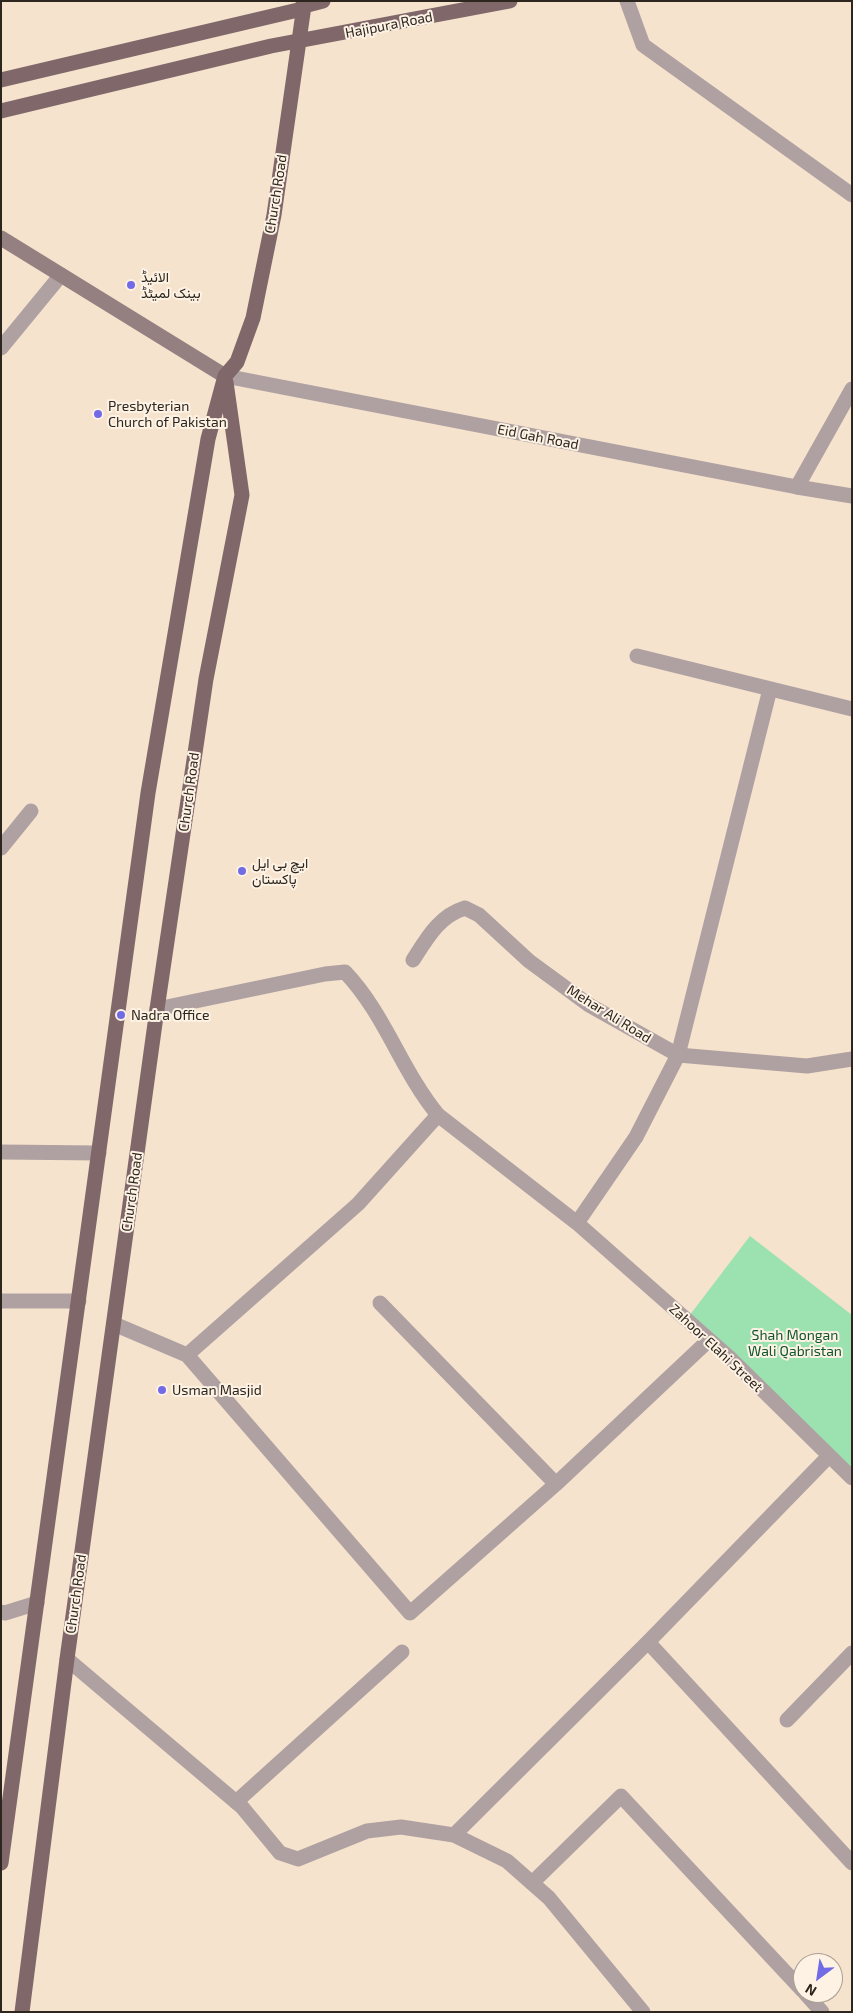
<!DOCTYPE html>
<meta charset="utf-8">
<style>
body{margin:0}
#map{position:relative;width:853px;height:2013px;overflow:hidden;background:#f6e3cd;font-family:"Exo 2",sans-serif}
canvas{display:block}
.frame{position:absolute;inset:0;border:2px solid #2d261e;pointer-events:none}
.north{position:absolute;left:793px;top:1953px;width:50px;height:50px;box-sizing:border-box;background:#fdf2e4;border:1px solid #aaa095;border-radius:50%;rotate:211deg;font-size:14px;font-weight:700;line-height:20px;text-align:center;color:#2d261e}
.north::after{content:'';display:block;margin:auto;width:18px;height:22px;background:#716be5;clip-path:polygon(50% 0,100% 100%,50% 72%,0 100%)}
</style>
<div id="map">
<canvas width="853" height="2013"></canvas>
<div class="frame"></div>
<div class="north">N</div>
</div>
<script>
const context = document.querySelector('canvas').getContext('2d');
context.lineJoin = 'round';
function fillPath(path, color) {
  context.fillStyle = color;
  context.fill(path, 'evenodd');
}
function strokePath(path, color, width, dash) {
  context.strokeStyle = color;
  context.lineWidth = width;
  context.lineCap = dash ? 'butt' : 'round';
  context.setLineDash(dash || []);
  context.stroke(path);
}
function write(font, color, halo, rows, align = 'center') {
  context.font = font + ' "Exo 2",Vazirmatn,sans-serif';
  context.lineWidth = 4;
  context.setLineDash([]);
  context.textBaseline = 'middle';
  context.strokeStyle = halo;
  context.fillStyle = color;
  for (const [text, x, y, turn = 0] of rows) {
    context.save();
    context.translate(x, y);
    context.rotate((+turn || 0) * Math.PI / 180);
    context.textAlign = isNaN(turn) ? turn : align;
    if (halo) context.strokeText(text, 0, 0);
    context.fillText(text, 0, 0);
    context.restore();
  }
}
fillPath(new Path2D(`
 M 750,1236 L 852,1315 L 852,1478 L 686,1320 Z`), '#9ce2b0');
strokePath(new Path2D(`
 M 627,1 L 643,45 L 852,195
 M 797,487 L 852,389
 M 1,1152 L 99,1153
 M 380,1303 L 556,1484
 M 114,1324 L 187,1355 L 410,1613 L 556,1484 L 709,1340
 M 187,1355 L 358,1204 L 438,1115
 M 648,1642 L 852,1863
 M 787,1720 L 852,1653
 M 236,1802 L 402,1652
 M 454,1835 L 648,1642 L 829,1456
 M 532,1883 L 621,1796 L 803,1991
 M 805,1993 L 822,2012`), '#afa1a2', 15);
strokePath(new Path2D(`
 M 1,348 L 61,275
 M 225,376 L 797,487 L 852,496
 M 637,656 L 852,709
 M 1,848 L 31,811
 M 413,960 C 427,938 439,916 465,908 L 479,915 L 529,961 L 589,1005 L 678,1055 L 807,1066 L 852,1059
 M 157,1009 L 325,974 L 345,972 C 385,1014 401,1070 438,1115 L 577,1223 L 730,1358 L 852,1478
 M 577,1223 L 636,1137 L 678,1055 L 770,689
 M 1,1301 L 79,1301
 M 1,1612 L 5,1613 L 37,1603
 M 67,1659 L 242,1807 L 280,1853 L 298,1859 L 367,1831 L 401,1827 L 454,1835 L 507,1861 L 549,1898 L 643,2012`), '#afa1a2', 15);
strokePath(new Path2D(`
 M 1,238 L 225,376`), '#948081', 15);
strokePath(new Path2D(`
 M 1,80 L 298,10 L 304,6 L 323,1
 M 1,111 L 271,46 L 510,1
 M 1,1863 L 148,793 L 208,439 L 225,376 L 237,362 L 253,318 L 274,215 L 304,6
 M 22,2012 L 67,1659 L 157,1009 L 206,679 L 242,495 L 226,382`), '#80686a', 15);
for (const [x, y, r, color] of [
 [131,285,5,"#716be5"],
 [98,414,5,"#716be5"],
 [242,871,5,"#716be5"],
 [121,1015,5,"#716be5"],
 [162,1390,5,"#716be5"]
]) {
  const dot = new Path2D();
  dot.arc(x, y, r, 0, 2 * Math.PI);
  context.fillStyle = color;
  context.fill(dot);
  strokePath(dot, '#fdf2e4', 2);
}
write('14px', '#2d261e', '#fdf2e4', [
 ["Hajipura Road",389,25,-11],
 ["Church Road",276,194,-81],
 ["Eid Gah Road",538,437,11],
 ["Church Road",189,792,-82],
 ["Mehar Ali Road",609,1014,32],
 ["Church Road",132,1192,-82],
 ["Zahoor Elahi Street",716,1348,43],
 ["Church Road",76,1594,-82]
]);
write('14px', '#2d261e', '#fdf2e4', [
 ["الائیڈ",141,277],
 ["بینک لمیٹڈ",141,293],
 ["Presbyterian",108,406],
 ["Church of Pakistan",108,422],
 ["ایچ بی ایل",252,863],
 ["پاکستان",252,879],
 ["Nadra Office",131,1015],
 ["Usman Masjid",172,1390]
], 'left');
write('14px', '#0f552e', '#fdf2e4', [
 ["Shah Mongan",795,1335],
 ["Wali Qabristan",795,1351]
]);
</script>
